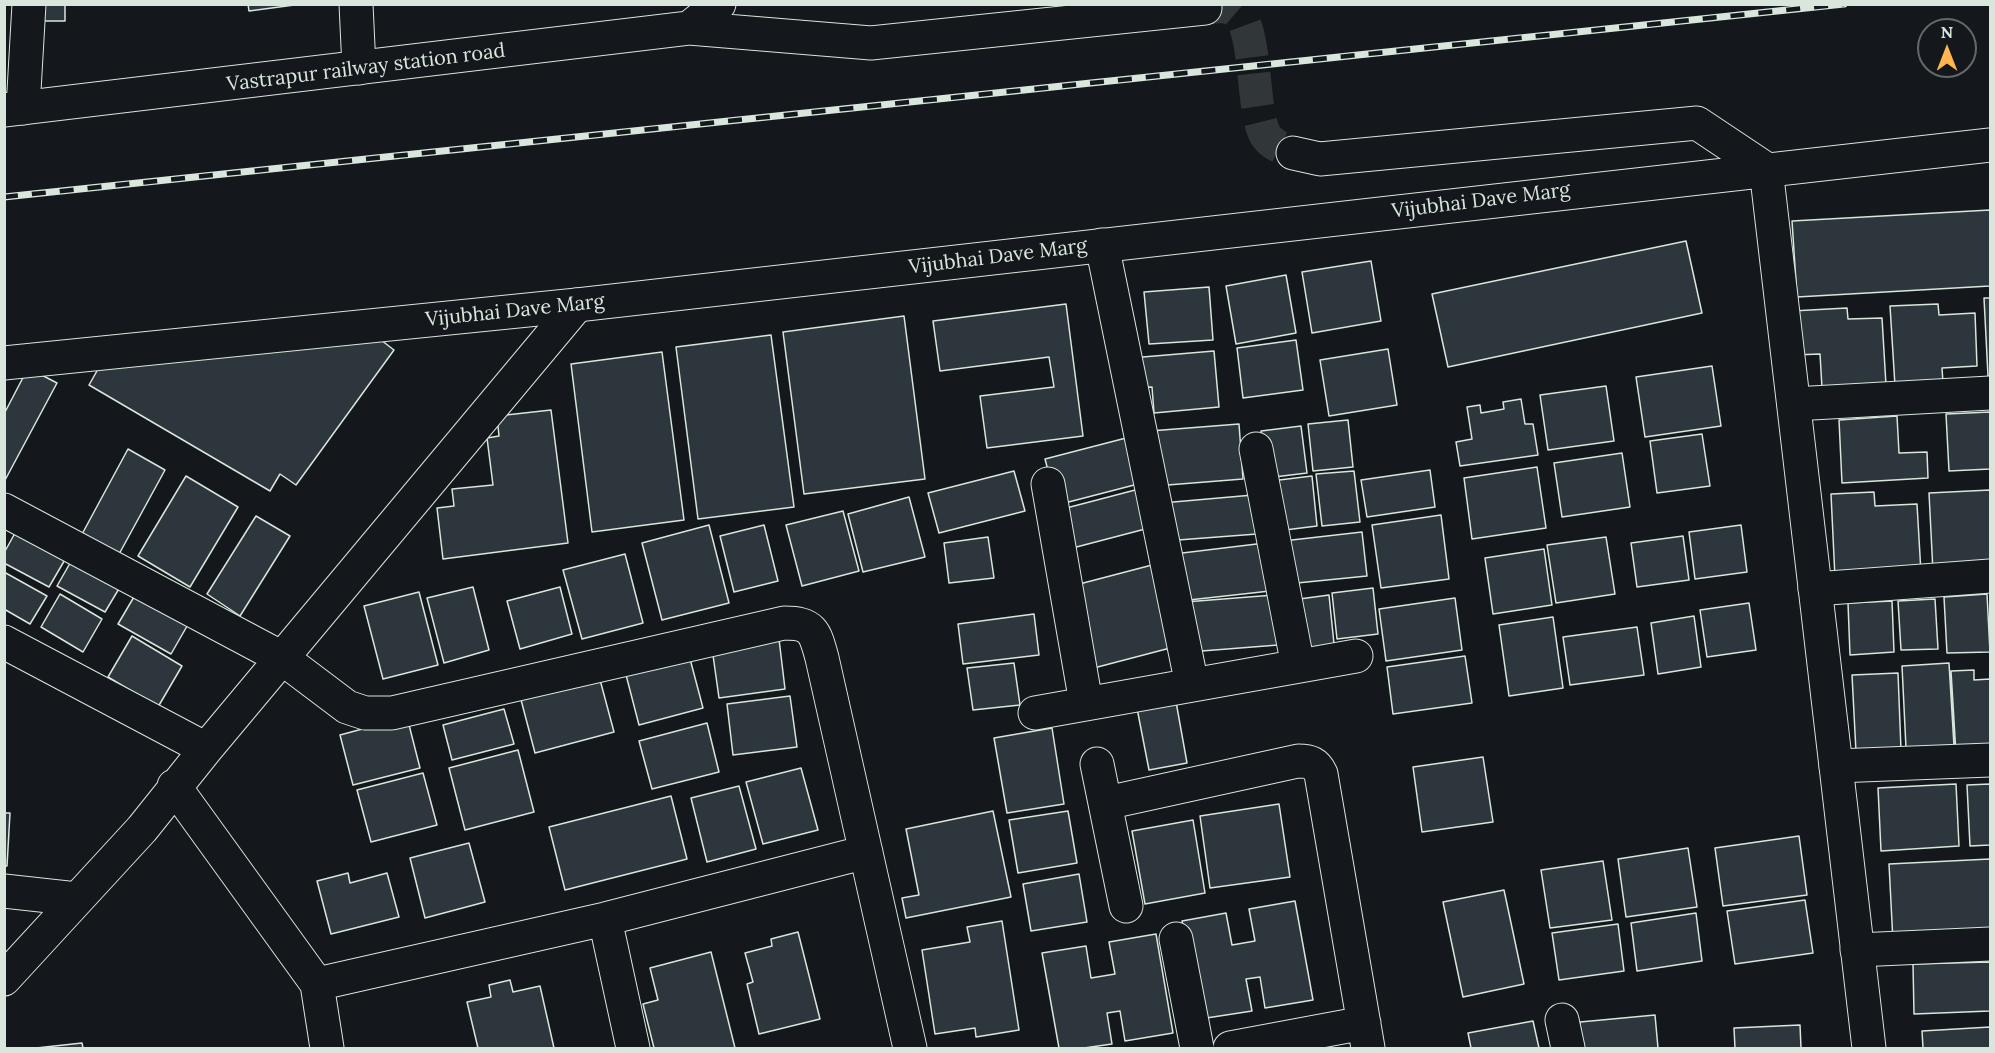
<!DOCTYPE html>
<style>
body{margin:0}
#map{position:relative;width:1995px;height:1053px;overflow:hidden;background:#14181c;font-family:Lora,serif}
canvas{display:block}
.frame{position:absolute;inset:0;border:6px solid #d8e6dc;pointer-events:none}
.north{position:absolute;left:1917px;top:18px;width:60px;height:60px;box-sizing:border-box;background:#14181c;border:2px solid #626a69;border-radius:50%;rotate:0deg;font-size:16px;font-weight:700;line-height:24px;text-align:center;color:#d8e6dc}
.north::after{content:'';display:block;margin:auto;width:21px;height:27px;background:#ffb74d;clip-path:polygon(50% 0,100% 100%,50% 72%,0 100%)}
</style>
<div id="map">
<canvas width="1995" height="1053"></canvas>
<div class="frame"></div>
<div class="north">N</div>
</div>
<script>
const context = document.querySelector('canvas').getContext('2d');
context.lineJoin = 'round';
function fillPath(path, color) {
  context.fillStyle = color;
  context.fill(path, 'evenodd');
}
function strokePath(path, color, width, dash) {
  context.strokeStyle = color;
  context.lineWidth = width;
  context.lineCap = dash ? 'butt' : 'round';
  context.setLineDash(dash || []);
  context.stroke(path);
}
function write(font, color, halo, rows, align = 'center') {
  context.font = font + ' Lora,serif';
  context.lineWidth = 4.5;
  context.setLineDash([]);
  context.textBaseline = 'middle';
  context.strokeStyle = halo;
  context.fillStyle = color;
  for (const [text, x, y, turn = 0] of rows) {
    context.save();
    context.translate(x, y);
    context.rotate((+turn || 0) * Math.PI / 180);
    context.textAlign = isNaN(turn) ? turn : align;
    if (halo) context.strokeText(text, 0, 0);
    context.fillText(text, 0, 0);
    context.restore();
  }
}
const building = new Path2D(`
 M 39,4 L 65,4 L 65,21 L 39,21 Z
 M 248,4 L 302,4 L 249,11 Z
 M 1990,210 L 1990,286 L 1797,297 L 1792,221 Z
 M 1686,241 L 1702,313 L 1448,367 L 1432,294 Z
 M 1371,261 L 1381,321 L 1312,333 L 1302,272 Z
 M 1286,275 L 1296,333 L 1236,344 L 1226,286 Z
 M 1209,287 L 1213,340 L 1149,344 L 1144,292 Z
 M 1984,298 L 1990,298 L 1990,376 L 1988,376 Z
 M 1066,304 L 1083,436 L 987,448 L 980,396 L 1054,387 L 1049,357 L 940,371 L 933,321 Z
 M 1938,304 L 1939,315 L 1975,313 L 1977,366 L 1942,368 L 1943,383 L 1895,386 L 1890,306 Z
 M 1847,308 L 1848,319 L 1882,318 L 1886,385 L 1822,388 L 1820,354 L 1794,355 L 1792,311 Z
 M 904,316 L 925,479 L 804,494 L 783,332 Z
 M 771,335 L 794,507 L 698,519 L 676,347 Z
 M 381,340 L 394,350 L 296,485 L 280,474 L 270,491 L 89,385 L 102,362 Z
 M 1296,340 L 1303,390 L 1243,398 L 1237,348 Z
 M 1388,349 L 1397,405 L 1329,416 L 1320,360 Z
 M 1214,351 L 1219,407 L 1154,413 L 1152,387 L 1133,388 L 1131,358 Z
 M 662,352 L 684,520 L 592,532 L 571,364 Z
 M 1712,366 L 1721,426 L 1645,437 L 1636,377 Z
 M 28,368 L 57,383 L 4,482 L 4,414 Z
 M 1606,386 L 1614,441 L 1548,450 L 1540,395 Z
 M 1521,399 L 1525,424 L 1533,424 L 1538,455 L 1460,466 L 1456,442 L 1472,439 L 1467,407 L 1480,405 L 1481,413 L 1504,409 L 1503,402 Z
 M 551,410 L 568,543 L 443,559 L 437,508 L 454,506 L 452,489 L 493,485 L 487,438 L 499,436 L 497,416 Z
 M 1990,412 L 1990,469 L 1949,471 L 1946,414 Z
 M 1897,416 L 1899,453 L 1927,452 L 1928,478 L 1842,483 L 1839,420 Z
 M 1348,420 L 1353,467 L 1313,471 L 1308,424 Z
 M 1239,424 L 1243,479 L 1155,486 L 1150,431 Z
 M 1301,426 L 1307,473 L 1266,478 L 1261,431 Z
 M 1702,434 L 1710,486 L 1657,493 L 1650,441 Z
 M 1126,438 L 1138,484 L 1057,505 L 1045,459 Z
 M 128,449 L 165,470 L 118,556 L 81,536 Z
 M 1622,453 L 1630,507 L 1562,517 L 1554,463 Z
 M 1537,467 L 1546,528 L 1472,539 L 1464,478 Z
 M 1430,470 L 1435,507 L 1367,517 L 1361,480 Z
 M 1014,471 L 1025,511 L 939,533 L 928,493 Z
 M 1354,471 L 1360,522 L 1322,526 L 1316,474 Z
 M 186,476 L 238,507 L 190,587 L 138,556 Z
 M 1312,476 L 1317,526 L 1277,531 L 1271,481 Z
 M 1139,489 L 1149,528 L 1065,550 L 1055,511 Z
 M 1990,490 L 1990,570 L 1933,572 L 1929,493 Z
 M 1874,492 L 1875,506 L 1917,504 L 1921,573 L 1835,578 L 1831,494 Z
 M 1253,495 L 1257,534 L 1165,541 L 1162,503 Z
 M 909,497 L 925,557 L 863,572 L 848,514 Z
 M 843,511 L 859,571 L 802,586 L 786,525 Z
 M 1441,515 L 1449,579 L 1381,588 L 1372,525 Z
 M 256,516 L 290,536 L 240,616 L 207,594 Z
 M 20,524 L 70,551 L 49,587 L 4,563 L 4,553 Z
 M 709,525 L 729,603 L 662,620 L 642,543 Z
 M 764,525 L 778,581 L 734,592 L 720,536 Z
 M 1741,525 L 1747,572 L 1695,579 L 1689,532 Z
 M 1362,532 L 1367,576 L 1287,584 L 1283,541 Z
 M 1683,536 L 1689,580 L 1637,587 L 1631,543 Z
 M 988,537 L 994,578 L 949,583 L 944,543 Z
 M 1606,537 L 1615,594 L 1556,603 L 1547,545 Z
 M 1265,543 L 1270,591 L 1180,601 L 1174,554 Z
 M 1544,549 L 1552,605 L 1493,614 L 1485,558 Z
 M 77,551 L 126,577 L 105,612 L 57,586 Z
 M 625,554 L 643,623 L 582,639 L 563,570 Z
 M 1152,565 L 1174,647 L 1090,669 L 1068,587 Z
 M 4,572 L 47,596 L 30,624 L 4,609 Z
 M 141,585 L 194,614 L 171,654 L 118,624 Z
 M 473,587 L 489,650 L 444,663 L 427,598 Z
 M 560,587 L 572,634 L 520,649 L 507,601 Z
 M 1373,588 L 1378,634 L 1337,639 L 1332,593 Z
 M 419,592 L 438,665 L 383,679 L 364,606 Z
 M 60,594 L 102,619 L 83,652 L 41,627 Z
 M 1987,594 L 1990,652 L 1947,653 L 1944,597 Z
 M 1274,595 L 1278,645 L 1189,652 L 1185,602 Z
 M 1329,595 L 1334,644 L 1298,649 L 1292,600 Z
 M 1455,598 L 1462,650 L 1386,661 L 1379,609 Z
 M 1935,599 L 1938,649 L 1901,650 L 1898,601 Z
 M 1892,601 L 1894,652 L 1850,655 L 1848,603 Z
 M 1749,603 L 1756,650 L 1707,657 L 1700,610 Z
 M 1034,614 L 1039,655 L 963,664 L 958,624 Z
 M 1694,616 L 1701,667 L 1658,674 L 1651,623 Z
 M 1553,617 L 1563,688 L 1509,696 L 1499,625 Z
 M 1637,627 L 1644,675 L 1570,685 L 1563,637 Z
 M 132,636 L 182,666 L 158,707 L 108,677 Z
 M 779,639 L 785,689 L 719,698 L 712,648 Z
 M 689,655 L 703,708 L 639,725 L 625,671 Z
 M 1465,656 L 1472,703 L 1393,714 L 1387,667 Z
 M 1014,663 L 1020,705 L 973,710 L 967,668 Z
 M 1949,663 L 1954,746 L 1906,748 L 1902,666 Z
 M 1974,670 L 1974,680 L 1990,679 L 1990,752 L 1956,754 L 1951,671 Z
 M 1898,673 L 1901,750 L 1856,752 L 1852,675 Z
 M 599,676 L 614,732 L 535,753 L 520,696 Z
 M 790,696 L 797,747 L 733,755 L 727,704 Z
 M 1175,696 L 1187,763 L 1149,770 L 1136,703 Z
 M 504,709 L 514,744 L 452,760 L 443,725 Z
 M 407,717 L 420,768 L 353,785 L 340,735 Z
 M 707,723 L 719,772 L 652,789 L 639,741 Z
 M 1052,728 L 1064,804 L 1007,813 L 994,738 Z
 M 518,750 L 534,812 L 465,830 L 449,768 Z
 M 1483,757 L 1493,822 L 1422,832 L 1413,767 Z
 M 801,768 L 818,830 L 763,844 L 746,782 Z
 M 423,773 L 437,825 L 371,842 L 357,790 Z
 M 1956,784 L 1959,846 L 1881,851 L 1878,788 Z
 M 1990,784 L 1990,845 L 1970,846 L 1967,785 Z
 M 739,786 L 756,849 L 707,862 L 691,798 Z
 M 671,796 L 687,859 L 565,890 L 549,827 Z
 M 1279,804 L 1290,877 L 1210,888 L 1200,816 Z
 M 993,811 L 1011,897 L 906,918 L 902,898 L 919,895 L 906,829 Z
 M 1068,811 L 1077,863 L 1018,873 L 1009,820 Z
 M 4,813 L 10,813 L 7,866 L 4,866 Z
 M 1193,820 L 1205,893 L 1145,904 L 1132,831 Z
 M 1799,836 L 1807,895 L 1723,906 L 1715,848 Z
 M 469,843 L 485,902 L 425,918 L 410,858 Z
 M 1688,848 L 1697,907 L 1626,917 L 1618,859 Z
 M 1990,859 L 1990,937 L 1893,942 L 1889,864 Z
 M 1603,861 L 1612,920 L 1550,928 L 1541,870 Z
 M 348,873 L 350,883 L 387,873 L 399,917 L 331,934 L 317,881 Z
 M 1079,874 L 1087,922 L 1031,931 L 1023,884 Z
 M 1504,890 L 1524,984 L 1463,997 L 1443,902 Z
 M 1805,900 L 1813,953 L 1735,964 L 1727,911 Z
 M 1295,901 L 1313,1000 L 1265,1008 L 1260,977 L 1246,979 L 1252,1011 L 1200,1019 L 1182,921 L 1226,913 L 1232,945 L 1255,941 L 1249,909 Z
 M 1696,913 L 1702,961 L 1637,971 L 1631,923 Z
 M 1002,921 L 1019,1030 L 976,1037 L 975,1028 L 935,1034 L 922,950 L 970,942 L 967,927 Z
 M 1618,924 L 1624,971 L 1559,980 L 1552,933 Z
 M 798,932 L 820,1019 L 759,1034 L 747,984 L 753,982 L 745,953 L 772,946 L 771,939 Z
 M 1156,934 L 1173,1033 L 1125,1041 L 1120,1011 L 1107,1013 L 1112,1044 L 1084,1048 L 1059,1048 L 1042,953 L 1086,946 L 1091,978 L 1115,974 L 1109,942 Z
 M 711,952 L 735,1048 L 654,1048 L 643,1004 L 658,1000 L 650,968 Z
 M 1990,962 L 1990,1011 L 1914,1014 L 1913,964 Z
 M 510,980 L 513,992 L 540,986 L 554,1048 L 478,1048 L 467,1002 L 491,997 L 489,985 Z
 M 1655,1015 L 1658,1048 L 1582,1048 L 1580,1022 Z
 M 1533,1021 L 1539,1048 L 1471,1048 L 1468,1033 Z
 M 1800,1025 L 1801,1048 L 1735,1048 L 1734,1028 Z
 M 1990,1027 L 1990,1048 L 1923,1048 L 1922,1031 Z
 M 82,1043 L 83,1048 L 36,1048 Z`);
fillPath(building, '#2c363c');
strokePath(building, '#d8e6dc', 1.5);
strokePath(new Path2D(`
 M 1205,8 C 1214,7 1224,5 1232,9 C 1259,18 1250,111 1266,136 C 1272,145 1284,149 1293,153`), '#313739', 33, [33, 16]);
const street = new Path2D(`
 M 356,4 L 359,68
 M 23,108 L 29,4
 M 1102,245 L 1192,685
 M 1794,404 L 1990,393
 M 1256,449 L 1298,666
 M 1048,484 L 1086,703
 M 4,510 L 282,658 L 347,707 L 365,713 L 392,713 L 784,623 C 813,623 815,632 822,658 L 910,1048
 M 1815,589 L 1990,576
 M 4,642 L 206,749
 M 1035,713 L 1356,656
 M 1097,764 L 1126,906
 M 1836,766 L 1990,760
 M 174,786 L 317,984 L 327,1048
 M 1106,803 L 1298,761 C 1310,761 1316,763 1321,774 L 1368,1048
 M 4,891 L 77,899
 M 605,919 L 633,1048
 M 1176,939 L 1197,1048
 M 1857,950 L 1990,944
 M 4,979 L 142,829 L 206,749 L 577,305
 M 317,984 L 605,919 L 866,852
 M 1562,1020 L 1568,1048
 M 1230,1048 L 1364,1023`);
const secondary = new Path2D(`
 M 689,28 L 871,43 L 1205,8
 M 4,110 L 689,28 L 719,4
 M 1293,153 L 1320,159 L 1697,123 L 1766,169 L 1869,1048
 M 4,363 L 577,305 L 1990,145`);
strokePath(street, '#d8e6dc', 35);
strokePath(secondary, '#d8e6dc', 35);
strokePath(street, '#14181c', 33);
strokePath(secondary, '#14181c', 33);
const rail = new Path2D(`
 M 4,197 L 1844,4`);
strokePath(rail, '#d8e6dc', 7);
strokePath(rail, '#14181c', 4.5, [14]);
write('20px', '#d8e6dc', '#14181c', [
 ["Vastrapur railway station road",366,68,-7],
 ["Vijubhai Dave Marg",1481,201,-7],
 ["Vijubhai Dave Marg",998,257,-7],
 ["Vijubhai Dave Marg",515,311,-6]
]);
</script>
